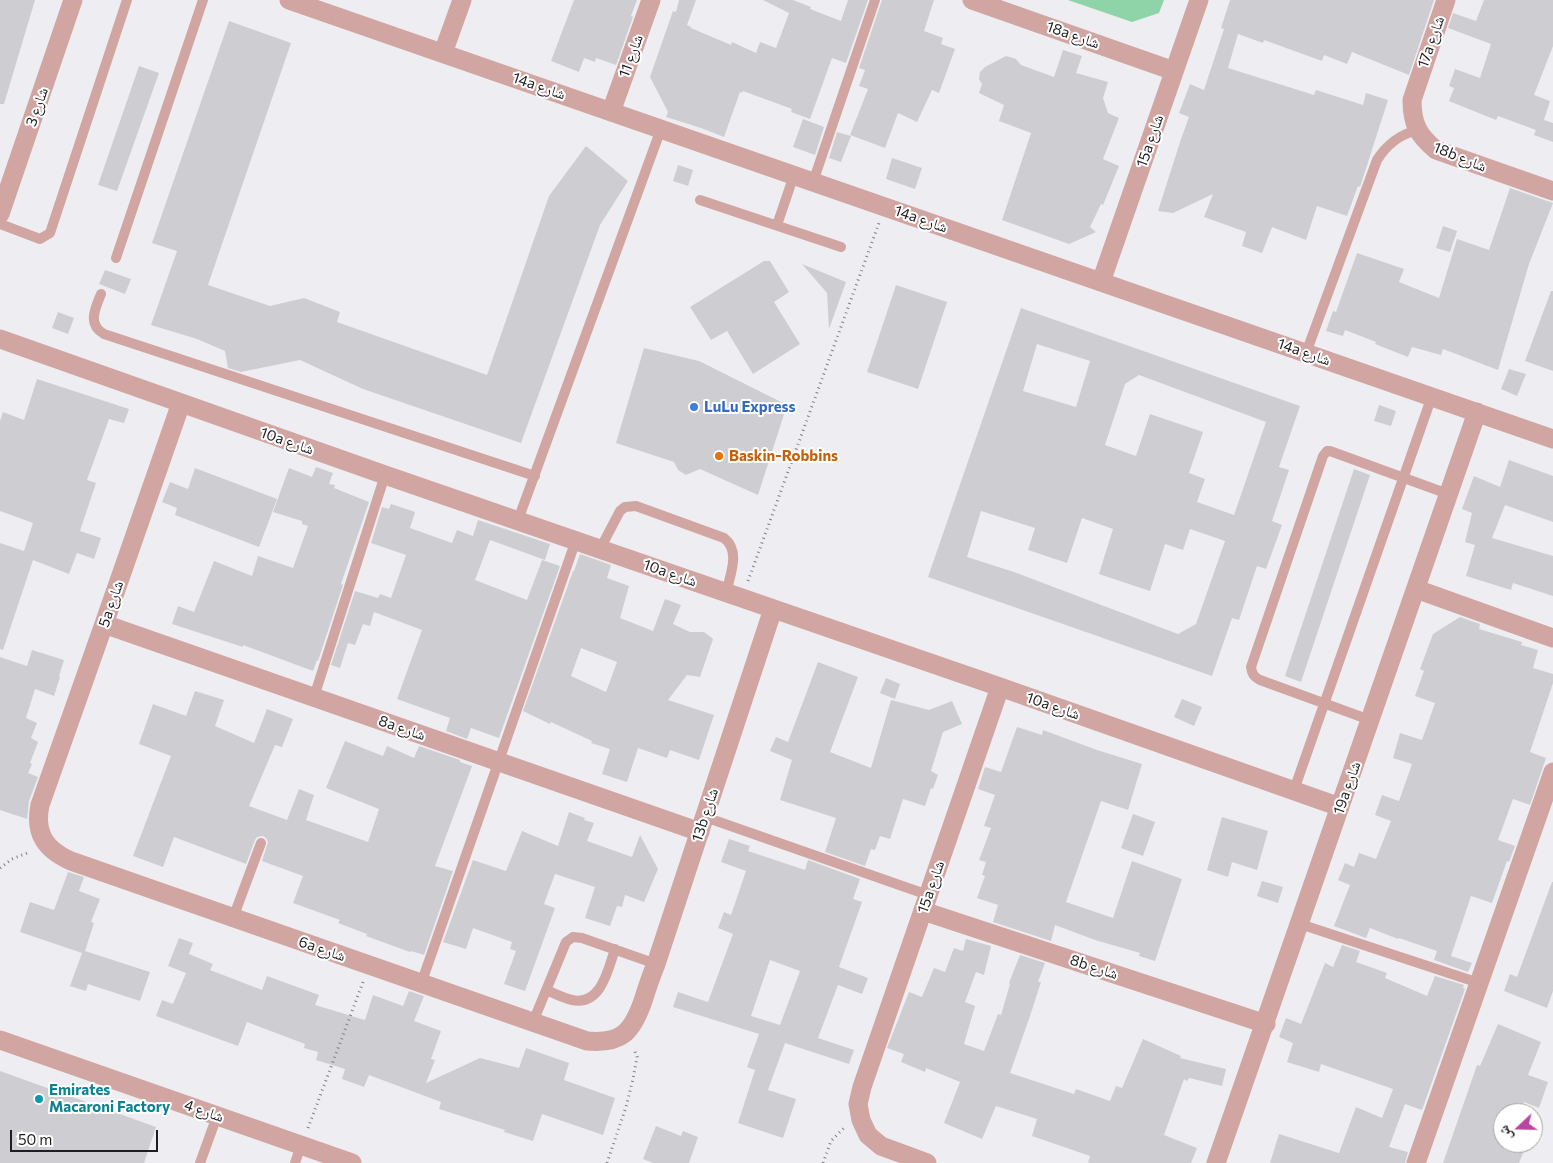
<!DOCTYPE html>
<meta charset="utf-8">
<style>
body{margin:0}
#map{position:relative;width:1553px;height:1163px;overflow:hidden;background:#eeeef2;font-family:Commissioner,"Noto Naskh Arabic",sans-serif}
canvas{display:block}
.north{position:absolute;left:1493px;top:1103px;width:50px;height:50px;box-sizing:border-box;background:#fff;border:1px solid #a5a5a6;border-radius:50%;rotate:249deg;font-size:14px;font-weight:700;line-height:20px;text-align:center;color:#1e1e20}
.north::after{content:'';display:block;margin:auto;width:18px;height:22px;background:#b947a1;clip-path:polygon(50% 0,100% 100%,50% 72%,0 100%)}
.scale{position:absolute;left:10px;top:1130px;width:148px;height:22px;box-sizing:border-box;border:2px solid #1e1e20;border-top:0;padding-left:6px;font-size:15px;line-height:18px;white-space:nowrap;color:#1e1e20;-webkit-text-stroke:4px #fff;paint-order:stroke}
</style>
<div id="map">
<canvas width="1553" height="1163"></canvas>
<div class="north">ش</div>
<div class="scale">50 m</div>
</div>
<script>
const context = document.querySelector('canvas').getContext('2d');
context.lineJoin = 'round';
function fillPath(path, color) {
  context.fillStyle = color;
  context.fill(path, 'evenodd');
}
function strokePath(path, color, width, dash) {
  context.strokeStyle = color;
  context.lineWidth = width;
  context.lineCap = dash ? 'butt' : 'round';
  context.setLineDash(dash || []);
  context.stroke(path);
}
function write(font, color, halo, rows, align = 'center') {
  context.font = font + ' Commissioner,"Noto Naskh Arabic",sans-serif';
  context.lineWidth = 4;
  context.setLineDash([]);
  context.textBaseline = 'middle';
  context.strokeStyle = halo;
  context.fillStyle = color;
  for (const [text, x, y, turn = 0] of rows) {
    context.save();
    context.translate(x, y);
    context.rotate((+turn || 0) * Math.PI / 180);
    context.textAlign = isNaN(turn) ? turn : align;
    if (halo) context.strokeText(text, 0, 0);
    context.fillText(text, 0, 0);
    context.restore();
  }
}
fillPath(new Path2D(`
 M 1068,0 L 1164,0 L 1159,13 L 1132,22 Z`), '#8fd4a8');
fillPath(new Path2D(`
 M 0,0 L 35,0 L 4,104 L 0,104 Z
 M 574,0 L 637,0 L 631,16 L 633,17 L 616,65 L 596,58 L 595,62 L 584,58 L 579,72 L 551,61 Z
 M 679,0 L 696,0 L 687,25 L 691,27 L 691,28 L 731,45 L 732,42 L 756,53 L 760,42 L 776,48 L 789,13 L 763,0 L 793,0 L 811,7 L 810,9 L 841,21 L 848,0 L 868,0 L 846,63 L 832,58 L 810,119 L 791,112 L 792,109 L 743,91 L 742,93 L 740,92 L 724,137 L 701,128 L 666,117 L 668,112 L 650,77 L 673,11 L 676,12 Z
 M 882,0 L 934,0 L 924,31 L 943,38 L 941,44 L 955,49 L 939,93 L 932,90 L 917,122 L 898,113 L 885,148 L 850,135 L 868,89 L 859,86 L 865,70 L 859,68 Z
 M 1230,0 L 1434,0 L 1409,75 L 1352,52 L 1347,64 L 1324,55 L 1322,61 L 1264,40 L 1263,43 L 1238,34 L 1228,68 L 1314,95 L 1316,90 L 1363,105 L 1366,93 L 1388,100 L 1360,187 L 1358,186 L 1347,216 L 1317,206 L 1306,240 L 1272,227 L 1262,253 L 1242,246 L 1246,232 L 1204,217 L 1213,194 L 1173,213 L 1158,211 L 1181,139 L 1189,117 L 1179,113 L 1190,84 L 1204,90 L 1224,29 L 1221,28 Z
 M 1484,0 L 1553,0 L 1553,46 L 1534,95 L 1550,101 L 1544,120 L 1553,123 L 1553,142 L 1534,135 L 1536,130 L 1498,116 L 1496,120 L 1449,101 L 1454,88 L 1449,86 L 1455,69 L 1480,78 L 1491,44 L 1448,28 L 1453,13 L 1476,21 Z
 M 229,21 L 291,43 L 208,285 L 270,306 L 304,298 L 340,312 L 337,322 L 487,375 L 549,196 L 586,146 L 628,181 L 600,225 L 521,443 L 363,389 L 300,360 L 241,372 L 228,368 L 225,351 L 197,339 L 151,325 L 177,251 L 152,243 Z
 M 1063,50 L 1082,56 L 1076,73 L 1108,82 L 1103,98 L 1108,113 L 1119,118 L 1103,159 L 1119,166 L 1103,205 L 1101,204 L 1090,227 L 1096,232 L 1069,244 L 1002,220 L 1031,133 L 999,121 L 1004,105 L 979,93 L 982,84 L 979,79 L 980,72 L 985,67 L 1006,56 L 1016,59 L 1021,65 L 1054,77 Z
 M 139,66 L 159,73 L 117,191 L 98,185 Z
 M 803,119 L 824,127 L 815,155 L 793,147 Z
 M 837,132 L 851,136 L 841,162 L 829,158 Z
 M 892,158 L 922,168 L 915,189 L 886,179 Z
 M 678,165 L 693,170 L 688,186 L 673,181 Z
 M 1510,188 L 1553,203 L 1529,264 L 1498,370 L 1443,349 L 1441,355 L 1412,347 L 1408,357 L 1375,344 L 1376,342 L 1345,330 L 1343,336 L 1326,331 L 1333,311 L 1336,312 L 1357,253 L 1404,269 L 1399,282 L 1439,298 L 1457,239 L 1489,250 Z
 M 1443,226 L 1457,231 L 1450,252 L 1436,248 Z
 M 764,261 L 770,261 L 789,292 L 774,302 L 800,344 L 753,374 L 727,331 L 711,340 L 690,307 Z
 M 802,264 L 846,282 L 829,329 L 827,293 Z
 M 105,270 L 131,279 L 125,294 L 99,284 Z
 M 896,285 L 947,302 L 918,389 L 867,372 Z
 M 1551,291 L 1553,291 L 1553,371 L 1525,361 Z
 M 1021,308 L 1300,406 L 1279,467 L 1289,470 L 1272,521 L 1282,525 L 1266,569 L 1257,566 L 1239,620 L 1232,618 L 1212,676 L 928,577 ZM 1037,344 L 1090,361 L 1076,407 L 1023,391 ZM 1139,375 L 1266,422 L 1234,515 L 1197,502 L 1205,479 L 1189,473 L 1203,432 L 1150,414 L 1136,456 L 1105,445 L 1125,384 ZM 981,511 L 1035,528 L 1028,550 L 1067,563 L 1082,518 L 1113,529 L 1099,574 L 1150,591 L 1165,544 L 1183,550 L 1190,529 L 1225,541 L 1196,624 L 1178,634 L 1014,572 L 967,557 Z
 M 58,312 L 74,318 L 68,334 L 52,328 Z
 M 644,348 L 699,361 L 787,405 L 758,495 L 700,469 L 686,475 L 678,470 L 674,462 L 616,443 Z
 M 1509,369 L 1526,374 L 1517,396 L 1501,389 Z
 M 37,379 L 129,409 L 124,423 L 109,419 L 87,480 L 96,483 L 80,531 L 101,538 L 94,559 L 77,553 L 69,574 L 33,560 L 3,650 L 0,649 L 0,543 L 24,551 L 33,523 L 0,511 L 0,421 L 3,412 L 24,420 Z
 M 1379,405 L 1396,411 L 1391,426 L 1374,421 Z
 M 1509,460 L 1553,476 L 1553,522 L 1505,505 L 1492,538 L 1553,556 L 1553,596 L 1513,583 L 1511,590 L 1466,576 L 1475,545 L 1465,542 L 1472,513 L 1462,509 L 1474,476 L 1500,487 Z
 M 316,467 L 333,473 L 329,484 L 335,485 L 334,488 L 369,502 L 341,584 L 343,585 L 318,661 L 317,660 L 313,671 L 243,645 L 243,647 L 172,624 L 178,606 L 194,612 L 214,561 L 252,576 L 258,556 L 293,568 L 308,526 L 302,524 L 302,521 L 273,512 L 289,468 L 312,477 Z
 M 195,468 L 277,499 L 259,547 L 175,515 L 177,508 L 162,502 L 170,482 L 188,489 Z
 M 1354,469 L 1370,475 L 1301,682 L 1285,676 Z
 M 391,504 L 415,512 L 410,528 L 452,543 L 457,530 L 473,536 L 478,520 L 550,544 L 545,560 L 490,540 L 475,580 L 527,600 L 542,560 L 560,566 L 499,738 L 471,728 L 467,739 L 446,731 L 450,718 L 397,699 L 422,630 L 374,612 L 370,626 L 363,624 L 355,645 L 348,643 L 340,668 L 331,665 L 355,591 L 378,598 L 380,594 L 391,598 L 406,555 L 371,543 L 382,507 L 389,509 Z
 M 580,554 L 611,565 L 607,578 L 629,586 L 620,618 L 653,631 L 665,599 L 681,605 L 673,624 L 690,632 L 704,632 L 713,639 L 700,677 L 687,675 L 668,700 L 714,715 L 699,760 L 670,750 L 667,758 L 638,748 L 627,782 L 602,774 L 610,749 L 591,743 L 592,741 L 551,722 L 550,724 L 523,711 L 573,571 L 574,571 ZM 581,648 L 617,662 L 606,692 L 571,676 Z
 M 1460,617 L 1480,624 L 1479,629 L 1522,642 L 1521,645 L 1538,650 L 1533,668 L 1553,674 L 1553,683 L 1530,752 L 1546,758 L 1530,805 L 1513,799 L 1498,840 L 1515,846 L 1509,862 L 1507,861 L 1492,903 L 1471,896 L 1451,956 L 1472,963 L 1468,972 L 1434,960 L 1437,951 L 1399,938 L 1398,939 L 1370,928 L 1366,938 L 1334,926 L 1350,885 L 1338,880 L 1345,863 L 1354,867 L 1359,853 L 1376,859 L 1391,821 L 1375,815 L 1382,795 L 1399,801 L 1412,764 L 1393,758 L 1400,733 L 1422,740 L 1435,703 L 1415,696 L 1424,671 L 1420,669 L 1433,634 Z
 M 32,650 L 64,660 L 59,676 L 60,677 L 54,696 L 35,689 L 26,718 L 37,723 L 31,738 L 38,742 L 30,763 L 32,764 L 28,773 L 38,777 L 29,801 L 27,819 L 0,810 L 0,657 L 27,666 Z
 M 818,662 L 858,677 L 830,752 L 871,768 L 891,700 L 929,710 L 952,701 L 962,724 L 943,732 L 931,771 L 938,775 L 933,789 L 931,788 L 925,806 L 903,799 L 890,839 L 880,836 L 875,850 L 871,849 L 865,866 L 825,852 L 836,818 L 780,800 L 792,760 L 770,751 L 776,737 L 788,742 Z
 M 886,678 L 900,684 L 895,699 L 880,693 Z
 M 195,691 L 224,700 L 215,726 L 254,743 L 267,709 L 293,719 L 282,747 L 275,745 L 249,806 L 287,820 L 299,789 L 314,795 L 306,820 L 368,842 L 379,809 L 326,788 L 345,741 L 383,756 L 387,746 L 414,758 L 419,746 L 460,760 L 460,762 L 472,766 L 435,866 L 453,871 L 424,955 L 411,951 L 410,952 L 366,936 L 367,934 L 338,923 L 340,920 L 293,903 L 303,876 L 262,861 L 268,842 L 266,838 L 263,836 L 257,837 L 255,840 L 246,864 L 174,837 L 163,867 L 133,856 L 171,756 L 139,744 L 153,704 L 186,716 Z
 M 1182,699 L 1202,707 L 1194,726 L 1174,717 Z
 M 1017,727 L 1042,735 L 1043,730 L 1097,750 L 1142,764 L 1128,810 L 1101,801 L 1066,902 L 1113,918 L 1132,861 L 1182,879 L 1155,961 L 1139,956 L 1140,953 L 1095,940 L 1055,925 L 1051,941 L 993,922 L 998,905 L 977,898 L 985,876 L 982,875 L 986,862 L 979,860 L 991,828 L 984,826 L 995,795 L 978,789 L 985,767 L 1001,772 Z
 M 569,812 L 585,818 L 584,820 L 594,823 L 587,841 L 632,857 L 640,835 L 658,869 L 644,902 L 625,895 L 622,907 L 617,906 L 610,926 L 585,918 L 595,887 L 555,874 L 544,904 L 555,908 L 525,991 L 504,984 L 516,951 L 510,949 L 512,942 L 473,928 L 466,949 L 443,942 L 473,860 L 506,871 L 522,831 L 558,846 Z
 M 1133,814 L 1155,822 L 1143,856 L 1121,848 Z
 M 1222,817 L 1268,831 L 1257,870 L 1232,862 L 1228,877 L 1207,870 Z
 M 729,839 L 750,846 L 748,851 L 805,870 L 808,860 L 860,879 L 853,899 L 862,902 L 839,967 L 868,978 L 862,994 L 838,985 L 818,1038 L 854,1050 L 849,1064 L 785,1043 L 768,1090 L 796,1099 L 783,1138 L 738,1123 L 755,1070 L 747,1067 L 759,1034 L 673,1007 L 678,992 L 708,1002 L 733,934 L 718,928 L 724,912 L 731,915 L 746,871 L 721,862 ZM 770,960 L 800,971 L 780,1025 L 751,1016 Z
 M 68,872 L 84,877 L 79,891 L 100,899 L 91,922 L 94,923 L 85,951 L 150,972 L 140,1001 L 88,984 L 86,991 L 70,986 L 82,953 L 20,932 L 30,902 L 54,910 Z
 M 1262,881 L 1283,887 L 1278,903 L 1257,896 Z
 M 1552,882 L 1553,882 L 1553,991 L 1547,1008 L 1504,991 L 1510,974 L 1517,977 Z
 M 179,938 L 193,943 L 189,954 L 213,964 L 210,970 L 262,990 L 267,976 L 319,995 L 315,1005 L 365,1020 L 373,995 L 403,1006 L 409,991 L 424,996 L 414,1021 L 441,1031 L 431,1059 L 435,1060 L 426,1083 L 480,1058 L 519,1068 L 526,1048 L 569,1063 L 564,1080 L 615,1098 L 603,1135 L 542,1114 L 533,1141 L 504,1132 L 505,1130 L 439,1109 L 441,1102 L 369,1075 L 364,1087 L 342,1079 L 345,1069 L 316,1060 L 318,1052 L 304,1048 L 305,1044 L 247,1022 L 238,1046 L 156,1016 L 162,1000 L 173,1004 L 186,973 L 168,966 Z
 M 966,939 L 991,946 L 984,975 L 976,972 L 965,1002 L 975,1006 L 964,1044 L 984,1051 L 998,1014 L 1001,1015 L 1010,984 L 1009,983 L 1020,955 L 1045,963 L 1038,982 L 1041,982 L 1030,1016 L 1010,1073 L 1074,1094 L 1076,1089 L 1110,1101 L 1116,1086 L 1122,1088 L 1143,1039 L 1181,1056 L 1180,1058 L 1226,1069 L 1222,1086 L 1189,1078 L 1187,1081 L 1184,1079 L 1164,1135 L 1197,1148 L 1191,1163 L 1088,1163 L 1090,1156 L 1032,1136 L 1037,1119 L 996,1106 L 982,1139 L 944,1123 L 960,1082 L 926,1068 L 925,1072 L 901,1062 L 904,1054 L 887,1048 L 909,992 L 922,997 L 934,968 L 945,972 L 954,948 L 963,951 Z
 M 1342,945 L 1360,951 L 1356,962 L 1387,973 L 1385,978 L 1427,996 L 1435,976 L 1464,985 L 1463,988 L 1465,989 L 1422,1110 L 1405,1104 L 1389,1147 L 1408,1152 L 1405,1163 L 1270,1163 L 1279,1134 L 1339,1153 L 1356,1107 L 1382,1118 L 1393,1089 L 1321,1064 L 1319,1072 L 1287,1062 L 1293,1043 L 1279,1037 L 1286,1018 L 1301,1024 L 1325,963 L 1333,967 Z
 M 1498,1024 L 1541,1042 L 1528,1075 L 1548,1082 L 1539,1108 L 1524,1102 L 1520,1113 L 1503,1113 L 1503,1143 L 1527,1143 L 1519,1163 L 1443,1163 L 1477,1065 L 1480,1066 Z
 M 0,1071 L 156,1127 L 144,1163 L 0,1163 Z
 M 656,1126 L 681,1136 L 683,1131 L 698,1137 L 689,1163 L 653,1163 L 643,1159 Z`), '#ceced2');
strokePath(new Path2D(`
 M 748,581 L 879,223
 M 0,868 L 12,859 L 30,852
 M 308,1128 L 363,982
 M 607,1163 L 626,1107 L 633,1079 L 637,1057 L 634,1049
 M 823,1163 L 831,1141 L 844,1128`), '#818184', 3, [1, 4]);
strokePath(new Path2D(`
 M 813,182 L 875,0
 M 700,200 L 841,247
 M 0,224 L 40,239 L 50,233 L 127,0
 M 777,225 L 794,175
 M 116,258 L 203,0
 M 101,294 C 95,309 87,324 104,334 L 535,476
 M 1306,353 L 1377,160 C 1387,144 1399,135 1417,130
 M 518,520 L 661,129
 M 600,549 L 620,511 L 625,507 L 636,506 L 724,538 C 741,551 730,575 726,593
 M 314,697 L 385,475
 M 1370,720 L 1260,680 C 1254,677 1252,674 1251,667 L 1323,456 L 1327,451 L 1330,451 L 1448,494
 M 1294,790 L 1432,396
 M 705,817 L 928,895
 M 233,918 L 261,843
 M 1300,924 L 1479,983
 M 421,984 L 576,540
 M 546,990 C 554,993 563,998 572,1000 C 601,1006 608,970 615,949
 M 533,1022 L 566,942 L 573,937 L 582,938 L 656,964
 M 200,1163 L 217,1116
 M 295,1163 L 301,1145`), '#d1a5a1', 10);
strokePath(new Path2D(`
 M 289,0 L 1553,439
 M 972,0 L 1174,71
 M 1446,0 L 1412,100 C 1412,124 1418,135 1436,150 L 1553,191
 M 443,53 L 462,0
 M 611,112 L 651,0
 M 0,214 L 73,0
 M 1101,282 L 1199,0
 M 0,339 L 385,475 L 1000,687 L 1340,807
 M 181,403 L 104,624 L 40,805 C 34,834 46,850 71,861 L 587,1041 C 622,1044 632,1032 643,1001 C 647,988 651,976 656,964 L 773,609
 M 1416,589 L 1553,638
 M 104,624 L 700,832
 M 923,911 L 1266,1024
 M 0,1040 L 352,1163
 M 927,1163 L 881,1146 L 868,1135 L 861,1120 L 858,1104 L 862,1087 L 1000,687
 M 1216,1163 L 1477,412
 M 1416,1163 L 1553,772`), '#d1a5a1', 19);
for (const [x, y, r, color] of [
 [694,407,5,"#3f7fe0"],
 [719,456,5,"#e8710a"],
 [39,1099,5,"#0f9aa8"]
]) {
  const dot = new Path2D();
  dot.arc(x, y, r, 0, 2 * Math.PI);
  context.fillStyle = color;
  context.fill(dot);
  strokePath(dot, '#fff', 2);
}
write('15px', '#1e1e20', '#fff', [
 ["18a شارع",1073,35,19],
 ["17a شارع",1431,42,-71],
 ["شارع 11",631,56,-70],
 ["14a شارع",539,86,19],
 ["شارع 3",37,107,-71],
 ["15a شارع",1150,141,-71],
 ["18b شارع",1460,157,22],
 ["14a شارع",921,219,19],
 ["14a شارع",1304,352,19],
 ["10a شارع",287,441,19],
 ["10a شارع",670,573,19],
 ["5a شارع",111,604,-71],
 ["10a شارع",1053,706,19],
 ["8a شارع",402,728,19],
 ["19a شارع",1347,788,-71],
 ["13b شارع",705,815,-72],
 ["15a شارع",931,887,-71],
 ["6a شارع",322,949,19],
 ["8b شارع",1094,967,18],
 ["شارع 4",204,1111,19]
]);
write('bold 15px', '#366cbe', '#fff', [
 ["LuLu Express",704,407]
], 'left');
write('bold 15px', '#c56008', '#fff', [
 ["Baskin-Robbins",729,456]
], 'left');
write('bold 15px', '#0d838f', '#fff', [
 ["Emirates",49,1090],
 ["Macaroni Factory",49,1107]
], 'left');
</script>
